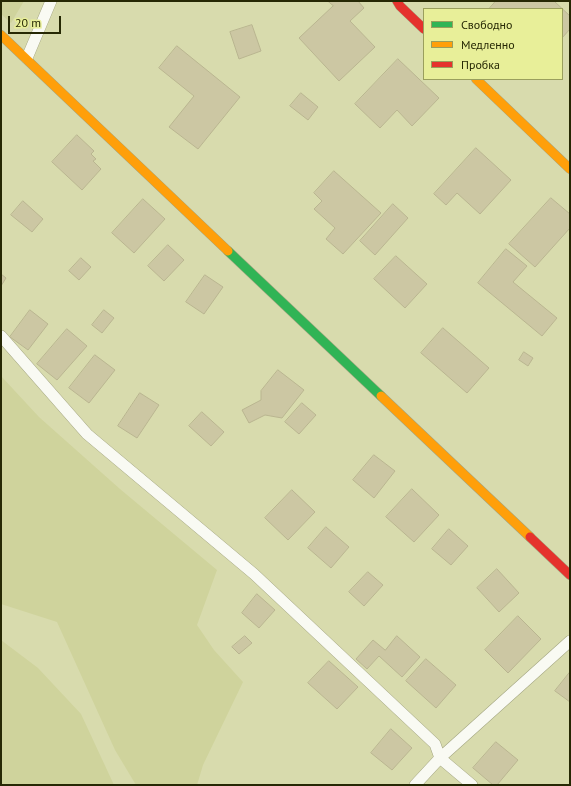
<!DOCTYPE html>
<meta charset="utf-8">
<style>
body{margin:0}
#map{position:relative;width:571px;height:786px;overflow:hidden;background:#d8dbad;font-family:"PT Sans",sans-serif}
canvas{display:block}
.frame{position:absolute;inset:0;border:2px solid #262804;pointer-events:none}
.legend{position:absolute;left:423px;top:8px;width:140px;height:72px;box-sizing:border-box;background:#e8ef99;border:1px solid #9a9f5d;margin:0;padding:5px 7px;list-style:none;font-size:12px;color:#262804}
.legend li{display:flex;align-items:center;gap:8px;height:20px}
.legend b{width:20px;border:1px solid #9a9f5d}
.scale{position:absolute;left:8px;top:16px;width:53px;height:18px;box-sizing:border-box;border:2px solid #262804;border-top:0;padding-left:5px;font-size:12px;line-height:14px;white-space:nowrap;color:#262804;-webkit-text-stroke:3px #e8ef99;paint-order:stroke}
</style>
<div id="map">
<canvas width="571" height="786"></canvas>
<div class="frame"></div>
<ul class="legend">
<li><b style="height:5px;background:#30b455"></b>Свободно</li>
<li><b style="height:5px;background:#ff9f0a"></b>Медленно</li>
<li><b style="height:5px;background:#e5322d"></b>Пробка</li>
</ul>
<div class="scale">20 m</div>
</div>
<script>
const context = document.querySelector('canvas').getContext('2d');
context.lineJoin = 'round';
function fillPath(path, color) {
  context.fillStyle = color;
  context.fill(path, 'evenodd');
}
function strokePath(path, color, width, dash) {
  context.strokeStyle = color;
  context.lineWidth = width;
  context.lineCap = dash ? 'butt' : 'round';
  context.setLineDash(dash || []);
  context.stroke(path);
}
fillPath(new Path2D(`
 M 1,1 L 24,1 L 11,23 L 1,14 Z
 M 1,376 L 39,417 L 120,489 L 217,570 L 197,625 L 214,650 L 243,682 L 203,765 L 197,785 L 136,785 L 115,750 L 57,622 L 1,604 Z
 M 1,640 L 38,668 L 81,714 L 114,785 L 1,785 Z`), '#cfd39c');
const building = new Path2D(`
 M 328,1 L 358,1 L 364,8 L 350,21 L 375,47 L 339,81 L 299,38 L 333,6 Z
 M 496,1 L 554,1 L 570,16 L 570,29 L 562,38 L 562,9 L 489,9 Z
 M 252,25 L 261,51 L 239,59 L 230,32 Z
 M 177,46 L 240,97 L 198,149 L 169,127 L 194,96 L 159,68 Z
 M 398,59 L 439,98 L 412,126 L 397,110 L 380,128 L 355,104 Z
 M 301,93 L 318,107 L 308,120 L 290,106 Z
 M 77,135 L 94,151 L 91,154 L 96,159 L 93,161 L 101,169 L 82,190 L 52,162 Z
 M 476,148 L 511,180 L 480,214 L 457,193 L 446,205 L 434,194 Z
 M 334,171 L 381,213 L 343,254 L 326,239 L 335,228 L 314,209 L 322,201 L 314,193 Z
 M 551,198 L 570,214 L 570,228 L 535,267 L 509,244 Z
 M 143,199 L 165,219 L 134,253 L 112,233 Z
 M 23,201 L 43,219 L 32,232 L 11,215 Z
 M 393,204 L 408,218 L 375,255 L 360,241 Z
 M 168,245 L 184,260 L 164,281 L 148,266 Z
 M 506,249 L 527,266 L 513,282 L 557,318 L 542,336 L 478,283 Z
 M 396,256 L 427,284 L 405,308 L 374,279 Z
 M 81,258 L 91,267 L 79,280 L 69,271 Z
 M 1,274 L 6,278 L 1,286 Z
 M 205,275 L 223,287 L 204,314 L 186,302 Z
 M 30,310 L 48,324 L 28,350 L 10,337 Z
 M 104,310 L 114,318 L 102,333 L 92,325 Z
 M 443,328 L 489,368 L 467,393 L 421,353 Z
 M 67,329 L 87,346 L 57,380 L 37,364 Z
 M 524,352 L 533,358 L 528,366 L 519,360 Z
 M 95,355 L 115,370 L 89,403 L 69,388 Z
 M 278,370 L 304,390 L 282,418 L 265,415 L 249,423 L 242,410 L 261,400 L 261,391 Z
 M 140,393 L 159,405 L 137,438 L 118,426 Z
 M 302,403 L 316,415 L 299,434 L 285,422 Z
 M 202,412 L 224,432 L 211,446 L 189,426 Z
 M 374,455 L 395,471 L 374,498 L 353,480 Z
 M 412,489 L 439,515 L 414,542 L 386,517 Z
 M 292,490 L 315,512 L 288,540 L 265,518 Z
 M 326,527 L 349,547 L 331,568 L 308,548 Z
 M 449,529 L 468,546 L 451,565 L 432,549 Z
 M 497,569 L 519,593 L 499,612 L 477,588 Z
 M 368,572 L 383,585 L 364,606 L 349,592 Z
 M 257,594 L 275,610 L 259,628 L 242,613 Z
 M 518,616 L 541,639 L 508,673 L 485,650 Z
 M 245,636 L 252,643 L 239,654 L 232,647 Z
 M 397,636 L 420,657 L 402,677 L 379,656 L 367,669 L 356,659 L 373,640 L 385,650 Z
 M 426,659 L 456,685 L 436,708 L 406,681 Z
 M 329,661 L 358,687 L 337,709 L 308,683 Z
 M 570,672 L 570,702 L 555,691 Z
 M 391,729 L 412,748 L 392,770 L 371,753 Z
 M 496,742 L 518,760 L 497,785 L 493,785 L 473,768 Z`);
fillPath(building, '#ccc7a3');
strokePath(building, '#b9b590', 1);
const lane = new Path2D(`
 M 27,58 L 51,1
 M 1,336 L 87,434 L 254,574 L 435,744 L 440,758 L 472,785
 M 415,785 L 440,758 L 570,641`);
const fast = new Path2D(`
 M 228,251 L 381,396`);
const slow = new Path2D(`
 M 1,35 L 228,251
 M 476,79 L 570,169
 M 381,396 L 530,537`);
const jam = new Path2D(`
 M 397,1 L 400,6 L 424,29
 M 530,537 L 570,575`);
strokePath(lane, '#a3a580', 12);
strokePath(fast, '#a3a580', 10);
strokePath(slow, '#a3a580', 10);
strokePath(jam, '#a3a580', 10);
strokePath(lane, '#f9faf3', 11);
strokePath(fast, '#30b455', 9);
strokePath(slow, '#ff9f0a', 9);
strokePath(jam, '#e5322d', 9);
</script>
